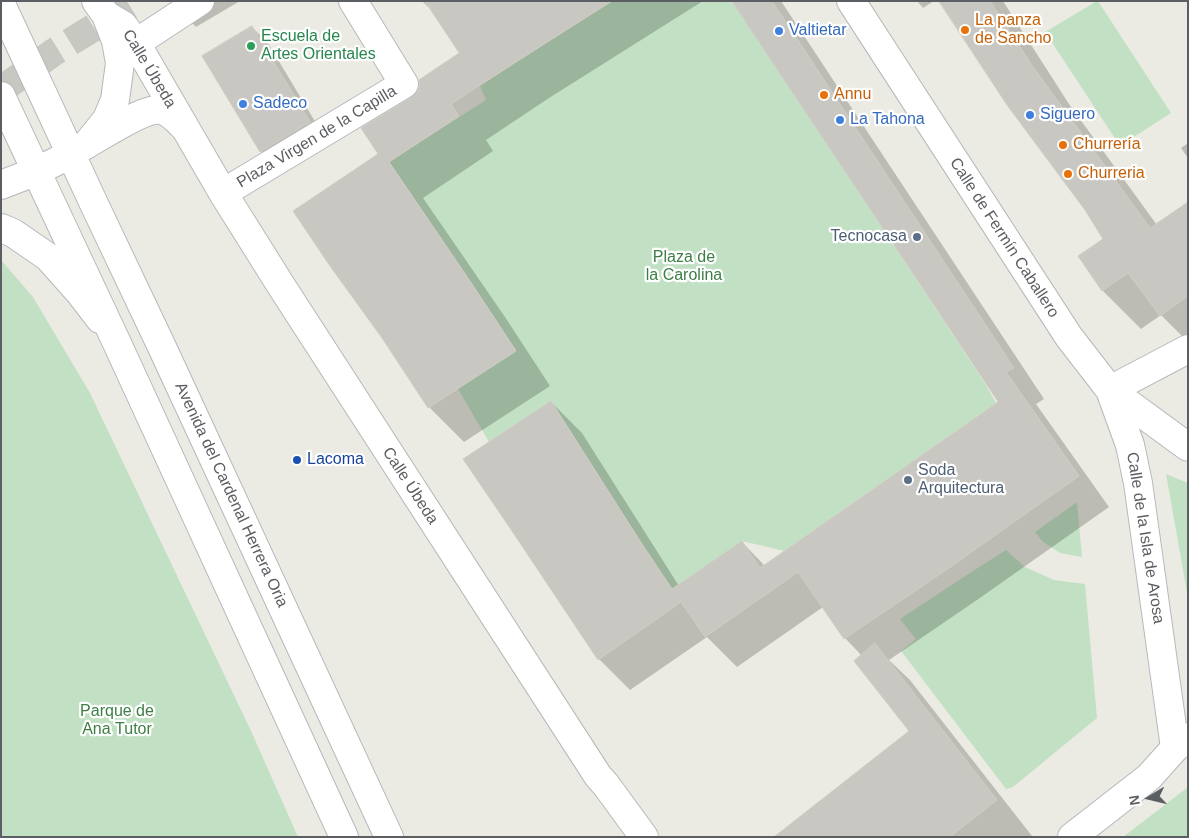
<!DOCTYPE html>
<meta charset="utf-8">
<style>
body{margin:0}
#map{position:relative;width:1189px;height:838px;overflow:hidden;background:#ecebe3;font-family:Arial,sans-serif}
canvas{display:block}
.frame{position:absolute;inset:0;border:2px solid #5b5e62;pointer-events:none}
.north{position:absolute;left:1124px;top:773px;width:50px;height:50px;-webkit-text-stroke:4px #fff;paint-order:stroke;rotate:261deg;font-size:14px;font-weight:700;line-height:20px;text-align:center;color:#5b5e62}
.north::after{content:'';display:block;margin:auto;width:18px;height:22px;background:#5b5e62;clip-path:polygon(50% 0,100% 100%,50% 72%,0 100%)}
</style>
<div id="map">
<canvas width="1189" height="838"></canvas>
<div class="frame"></div>
<div class="north">N</div>
</div>
<script>
const context = document.querySelector('canvas').getContext('2d');
context.lineJoin = 'round';
function fillPath(path, color) {
  context.fillStyle = color;
  context.fill(path, 'evenodd');
}
function strokePath(path, color, width, dash) {
  context.strokeStyle = color;
  context.lineWidth = width;
  context.lineCap = dash ? 'butt' : 'round';
  context.setLineDash(dash || []);
  context.stroke(path);
}
function write(font, color, halo, rows, align = 'center') {
  context.font = font + ' Arial,sans-serif';
  context.lineWidth = 4.5;
  context.setLineDash([]);
  context.textBaseline = 'middle';
  context.strokeStyle = halo;
  context.fillStyle = color;
  for (const [text, x, y, turn = 0] of rows) {
    context.save();
    context.translate(x, y);
    context.rotate((+turn || 0) * Math.PI / 180);
    context.textAlign = isNaN(turn) ? turn : align;
    if (halo) context.strokeText(text, 0, 0);
    context.fillText(text, 0, 0);
    context.restore();
  }
}
fillPath(new Path2D(`
 M 612,1 L 732,1 L 986,385 L 996,403 L 784,551 L 742,541 L 672,589 L 640,541 L 551,401 L 489,442 L 458,389 L 516,350 L 470,281 L 389,162 L 486,100 L 480,86 Z
 M 1097,1 L 1098,1 L 1171,113 L 1120,146 L 1045,32 Z
 M 1,260 L 33,297 L 90,393 L 252,733 L 298,837 L 1,837 Z
 M 1166,474 L 1188,483 L 1188,598 Z
 M 1077,502 L 1082,557 L 1060,553 L 1042,541 L 1035,532 Z
 M 1006,550 L 1025,567 L 1054,580 L 1085,584 L 1097,718 L 1013,787 L 1006,789 L 901,651 L 916,639 L 900,619 L 962,578 Z
 M 1188,787 L 1188,837 L 1123,837 Z`), '#c2e1c4');
fillPath(new Path2D(`
 M 171,1 L 240,1 L 196,27 Z
 M 422,1 L 703,1 L 549,98 L 486,140 L 493,151 L 423,198 L 505,317 L 550,386 L 464,442 L 429,407 L 383,337 L 379,155 L 413,98 L 461,54 L 430,6 L 428,7 Z
 M 733,1 L 781,1 L 1044,399 L 1036,404 L 1109,507 L 977,600 L 889,660 L 910,680 L 1032,836 L 1031,837 L 775,837 L 911,731 L 862,656 L 845,638 L 823,607 L 737,667 L 707,637 L 630,690 L 599,659 L 511,527 L 551,402 L 582,433 L 679,586 L 742,542 L 765,566 L 999,403 Z
 M 917,1 L 934,1 L 923,8 Z
 M 941,1 L 1003,1 L 1069,104 L 1157,225 L 1188,203 L 1188,342 L 1161,315 L 1141,329 L 1103,291 L 1079,256 L 1104,239 L 1086,209 Z
 M 252,27 L 268,43 L 325,138 L 277,167 L 261,151 Z
 M 1188,143 L 1188,158 L 1181,148 Z`), '#0003');
const building = new Path2D(`
 M 425,1 L 612,1 L 514,63 L 451,104 L 459,116 L 389,162 L 470,281 L 516,351 L 428,408 L 382,338 L 330,266 L 293,211 L 378,154 L 361,128 L 412,97 L 418,91 L 420,84 L 419,80 L 459,53 Z
 M 732,1 L 772,1 L 1014,368 L 1006,372 L 1079,476 L 946,570 L 844,639 L 798,572 L 705,637 L 681,602 L 598,660 L 510,528 L 463,459 L 551,401 L 640,541 L 672,589 L 742,541 L 760,568 L 998,402 Z
 M 939,1 L 990,1 L 1031,64 L 1150,228 L 1188,202 L 1188,296 L 1160,316 L 1128,273 L 1102,291 L 1078,256 L 1103,239 L 1085,210 L 1007,105 Z
 M 252,26 L 310,122 L 260,152 L 202,56 Z
 M 875,643 L 997,800 L 950,837 L 774,837 L 909,731 L 854,661 Z`);
fillPath(building, '#c9c7c2');
strokePath(building, '#d0ccc2', 1);
strokePath(new Path2D(`
 M 1,90 L 54,52 L 137,1`), '#c8c8c3', 28, [28, 14]);
const street = new Path2D(`
 M 851,1 L 1069,337 L 1110,390 L 1188,447
 M 106,15 L 123,25 L 136,43 L 223,193 L 280,284 L 598,776 L 606,785 L 644,837
 M 136,43 L 200,1
 M 87,144 C 101,136 146,107 161,110 C 170,112 177,120 183,126
 M 223,193 L 404,84 L 353,1
 M 1,228 L 13,233 L 48,257 L 80,293 L 100,319
 M 1110,390 L 1130,445 L 1138,483 L 1175,748
 M 1110,390 L 1188,349
 M 1072,837 L 1149,777 L 1175,748 L 1188,737`);
const secondary = new Path2D(`
 M 1,4 L 95,206 L 161,345 L 389,837
 M 1,96 L 116,341 L 344,837
 M 1,185 L 37,171 L 71,154 L 87,144 L 107,119 L 115,100 L 120,63 L 116,41 L 106,15 L 96,1`);
strokePath(street, '#b5b8bc', 30);
strokePath(secondary, '#b4b7bb', 30);
strokePath(street, '#fff', 28);
strokePath(secondary, '#fff', 28);
for (const [x, y, r, color] of [
 [965,30,5,"#e8710a"],
 [779,31,5,"#3f7fe0"],
 [251,46,5,"#2e9e5b"],
 [824,95,5,"#e8710a"],
 [243,104,5,"#3f7fe0"],
 [1030,115,5,"#3f7fe0"],
 [840,120,5,"#3f7fe0"],
 [1063,145,5,"#e8710a"],
 [1068,174,5,"#e8710a"],
 [917,237,5,"#5c6f8a"],
 [297,460,5,"#1a4fb4"],
 [908,480,5,"#5c6f8a"]
]) {
  const dot = new Path2D();
  dot.arc(x, y, r, 0, 2 * Math.PI);
  context.fillStyle = color;
  context.fill(dot);
  strokePath(dot, '#fff', 2);
}
write('16px', '#c56008', '#fff', [
 ["La panza",975,21],
 ["de Sancho",975,39],
 ["Annu",834,95],
 ["Churrería",1073,145],
 ["Churreria",1078,174]
], 'left');
write('16px', '#366cbe', '#fff', [
 ["Valtietar",789,31],
 ["Sadeco",253,104],
 ["Siguero",1040,115],
 ["La Tahona",850,120]
], 'left');
write('16px', '#27864d', '#fff', [
 ["Escuela de",261,37],
 ["Artes Orientales",261,55]
], 'left');
write('16px', '#5b5e62', '#fff', [
 ["Calle Úbeda",149,69,59],
 ["Plaza Virgen de la Capilla",317,137,-31],
 ["Calle de Fermín Caballero",1004,238,57],
 ["Calle Úbeda",410,486,57],
 ["Avenida del Cardenal Herrera Oria",231,495,65],
 ["Calle de la Isla de Arosa",1145,538,81]
]);
write('16px', '#4e5e75', '#fff', [
 ["Tecnocasa",907,237],
 ["Soda",918,471,"left"],
 ["Arquitectura",918,489,"left"]
], 'right');
write('16px', '#3e7e45', '#fff', [
 ["Plaza de",684,258],
 ["la Carolina",684,276],
 ["Parque de",117,712],
 ["Ana Tutor",117,730]
]);
write('16px', '#164399', '#fff', [
 ["Lacoma",307,460]
], 'left');
</script>
